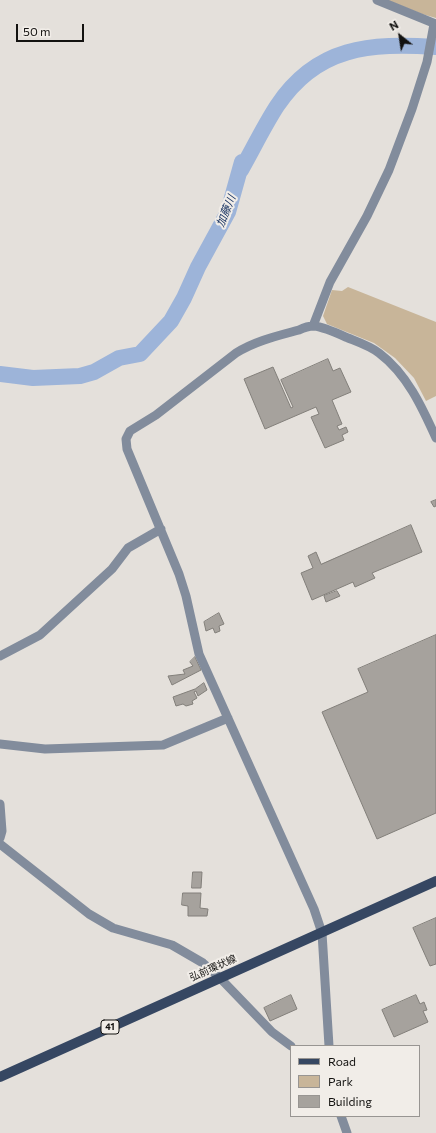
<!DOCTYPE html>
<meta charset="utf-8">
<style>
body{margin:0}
#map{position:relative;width:436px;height:1133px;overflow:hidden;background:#e4e0db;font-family:Commissioner,sans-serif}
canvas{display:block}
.legend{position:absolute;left:290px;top:1045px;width:130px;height:72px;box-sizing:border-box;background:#f1ede8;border:1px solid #989592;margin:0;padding:5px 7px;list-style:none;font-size:12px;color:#131210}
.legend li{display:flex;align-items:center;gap:8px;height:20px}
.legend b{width:20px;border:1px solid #989592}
.north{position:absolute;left:380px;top:16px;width:40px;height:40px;-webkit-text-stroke:3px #f1ede8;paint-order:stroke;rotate:330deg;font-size:11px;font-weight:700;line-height:16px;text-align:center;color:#131210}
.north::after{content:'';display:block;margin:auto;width:14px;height:18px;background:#131210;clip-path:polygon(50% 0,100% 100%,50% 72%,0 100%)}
.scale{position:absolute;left:16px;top:24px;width:68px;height:18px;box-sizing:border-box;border:2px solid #131210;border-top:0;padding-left:5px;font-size:12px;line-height:14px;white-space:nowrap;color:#131210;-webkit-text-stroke:3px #f1ede8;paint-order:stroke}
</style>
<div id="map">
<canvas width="436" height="1133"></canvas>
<ul class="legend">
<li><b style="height:5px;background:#364762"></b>Road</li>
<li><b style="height:11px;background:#c8b599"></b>Park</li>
<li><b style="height:11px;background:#a6a29d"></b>Building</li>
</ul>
<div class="north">N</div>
<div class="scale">50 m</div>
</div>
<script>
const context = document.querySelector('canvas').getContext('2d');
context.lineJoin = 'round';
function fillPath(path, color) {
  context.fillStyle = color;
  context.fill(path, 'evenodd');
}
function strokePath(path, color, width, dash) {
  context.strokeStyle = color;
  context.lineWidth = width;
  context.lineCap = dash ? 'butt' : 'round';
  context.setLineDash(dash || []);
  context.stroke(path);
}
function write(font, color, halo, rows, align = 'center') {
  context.font = font + ' Commissioner,"Noto Sans JP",sans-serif';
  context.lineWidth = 4;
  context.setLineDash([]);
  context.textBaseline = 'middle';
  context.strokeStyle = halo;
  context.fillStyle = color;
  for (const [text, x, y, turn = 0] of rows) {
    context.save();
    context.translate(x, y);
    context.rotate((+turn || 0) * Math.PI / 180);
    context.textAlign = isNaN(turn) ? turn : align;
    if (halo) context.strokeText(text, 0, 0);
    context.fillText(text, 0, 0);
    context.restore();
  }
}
fillPath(new Path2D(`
 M 387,0 L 436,0 L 436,18 L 422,14 Z
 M 348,287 L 436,322 L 436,396 L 426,401 L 414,378 L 395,358 L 374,343 L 327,324 L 323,316 L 332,290 L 342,291 Z`), '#c8b599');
strokePath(new Path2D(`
 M 0,374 L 33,378 L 80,376 L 94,372 L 119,358 L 140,354 L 171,321 L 184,298 L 198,267 L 228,212 L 242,162 L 241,170 C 253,149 264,126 277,106 C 317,46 370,43 436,47`), '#9db4d9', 16);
const building = new Path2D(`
 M 328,359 L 333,371 L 340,368 L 351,392 L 332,400 L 342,424 L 337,426 L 339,430 L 346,427 L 348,432 L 342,435 L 344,440 L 325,448 L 311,417 L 319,414 L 316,407 L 265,429 L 244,379 L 273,367 L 291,408 L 293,407 L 281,380 Z
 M 436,500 L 436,506 L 434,507 L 431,502 Z
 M 411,525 L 422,552 L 372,573 L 375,578 L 355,587 L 353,582 L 312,600 L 301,573 L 313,568 L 308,556 L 316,552 L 321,564 Z
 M 337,591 L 340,596 L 326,602 L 324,596 Z
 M 219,613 L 224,624 L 219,626 L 220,631 L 215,633 L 213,628 L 206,631 L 204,622 Z
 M 436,635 L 436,813 L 377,839 L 322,712 L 368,692 L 358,669 Z
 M 195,657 L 201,670 L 172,685 L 168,676 L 185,674 L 183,670 L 193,666 L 190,662 Z
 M 204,683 L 207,690 L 198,696 L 196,691 L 194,692 L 197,698 L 192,701 L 193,704 L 186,706 L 183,704 L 176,706 L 173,697 L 195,689 Z
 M 193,872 L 202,872 L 201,888 L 192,888 Z
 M 183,893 L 201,893 L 200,908 L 208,909 L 207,916 L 188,916 L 188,906 L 182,905 Z
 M 436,918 L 436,964 L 430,966 L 413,928 Z
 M 291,995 L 297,1009 L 270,1021 L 264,1008 Z
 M 416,995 L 420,1004 L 424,1002 L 427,1010 L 423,1011 L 428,1022 L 394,1037 L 382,1010 Z`);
fillPath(building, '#a6a29d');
strokePath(building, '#827f7a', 1);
strokePath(new Path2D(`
 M 377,0 L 436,24
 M 313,326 L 330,282 L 367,216 L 389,170 L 412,109 L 427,62 L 434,24
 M 0,656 L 40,635 L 112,569 L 128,548 L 161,529
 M 0,744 L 45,749 L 163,745 L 228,718
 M 0,804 L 2,831 L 0,838
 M 0,844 L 89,914 L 113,928 L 172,945 L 203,963 L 220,978 L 272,1032 L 291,1046
 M 329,1046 L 322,933 L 314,909 L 199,654 L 186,596 L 179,574 L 127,449 L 126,439 L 130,431 L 156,415 L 236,353 C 255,341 277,336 299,330 C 303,328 309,326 314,326 C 324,327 339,334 348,338 C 358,342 370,346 379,353 C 407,374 422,407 436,438
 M 341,1116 L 347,1133`), '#828c9c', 9);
strokePath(new Path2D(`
 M 0,1077 L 436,881`), '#364762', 10);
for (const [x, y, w] of [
 [110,1027,18]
]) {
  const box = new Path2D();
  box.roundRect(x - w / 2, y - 7, w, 14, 3);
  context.fillStyle = '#f1ede8';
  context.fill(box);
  strokePath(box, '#131210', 1);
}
write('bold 9px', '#131210', null, [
 ["41",110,1027]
]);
write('10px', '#131210', '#f1ede8', [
 ["弘前環状線",213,968,-24]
]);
write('italic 11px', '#183362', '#f1ede8', [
 ["加藤川",226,211,-68]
]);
</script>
